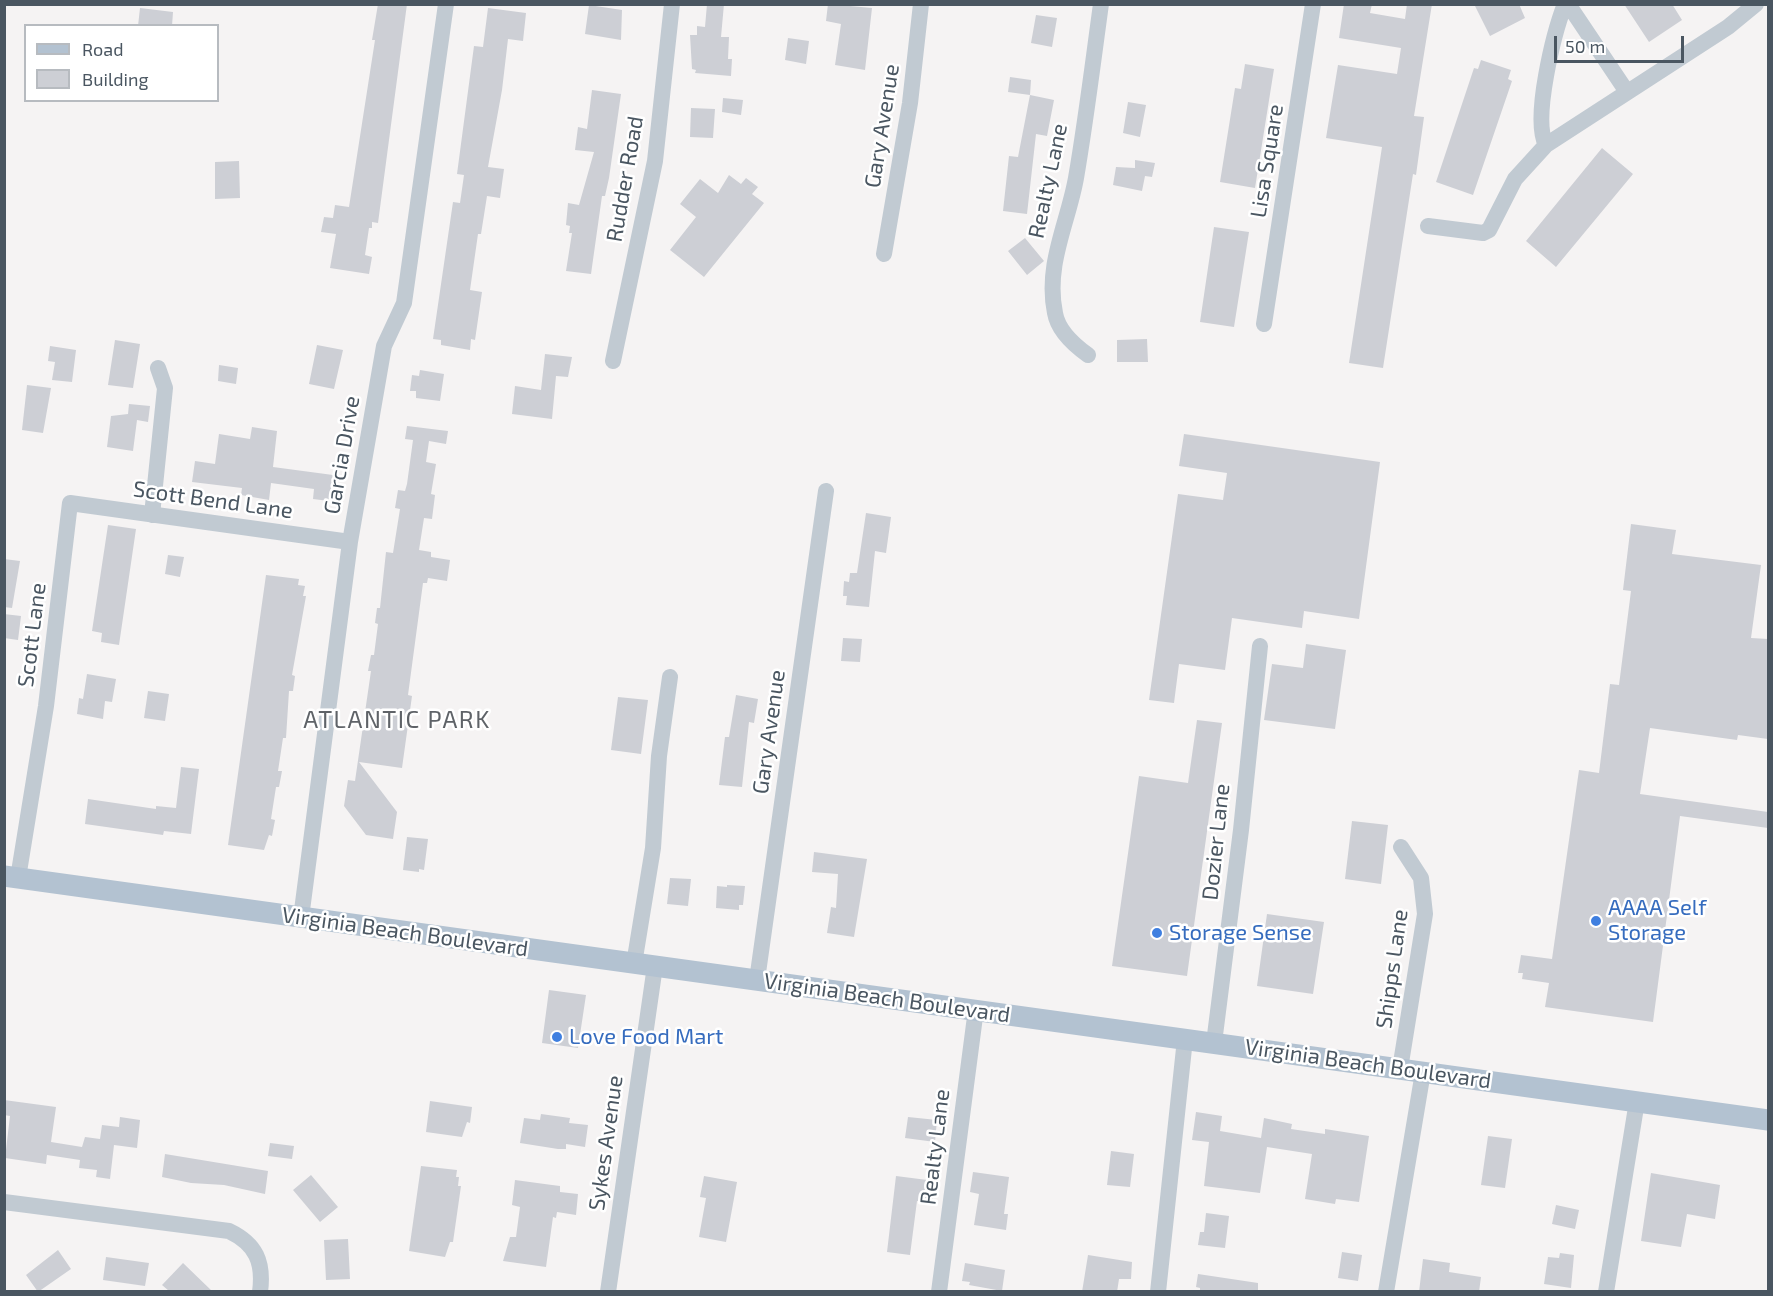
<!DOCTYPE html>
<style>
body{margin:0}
#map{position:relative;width:1773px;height:1296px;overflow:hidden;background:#f5f3f3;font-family:"Exo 2",sans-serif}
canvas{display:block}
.frame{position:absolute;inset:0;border:6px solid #4a5661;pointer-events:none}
.legend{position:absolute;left:24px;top:24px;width:195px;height:78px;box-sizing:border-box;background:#fff;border:2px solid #b7bbc0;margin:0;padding:8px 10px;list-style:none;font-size:18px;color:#4a5661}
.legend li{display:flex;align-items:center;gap:12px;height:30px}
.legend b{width:30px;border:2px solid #b7bbc0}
.scale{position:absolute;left:1554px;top:36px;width:130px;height:27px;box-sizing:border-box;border:3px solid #4a5661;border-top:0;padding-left:8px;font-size:18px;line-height:21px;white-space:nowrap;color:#4a5661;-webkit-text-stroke:4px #fff;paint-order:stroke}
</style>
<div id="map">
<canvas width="1773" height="1296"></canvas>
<div class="frame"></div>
<ul class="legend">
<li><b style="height:8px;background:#b3c2d1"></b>Road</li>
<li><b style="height:16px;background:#cdcfd5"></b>Building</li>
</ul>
<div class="scale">50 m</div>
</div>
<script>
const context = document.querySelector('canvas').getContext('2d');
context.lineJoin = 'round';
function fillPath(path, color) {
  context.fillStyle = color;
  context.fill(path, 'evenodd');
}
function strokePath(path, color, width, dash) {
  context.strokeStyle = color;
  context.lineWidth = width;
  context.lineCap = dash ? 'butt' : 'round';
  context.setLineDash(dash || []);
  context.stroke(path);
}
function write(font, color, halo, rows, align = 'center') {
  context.font = font + ' "Exo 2",sans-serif';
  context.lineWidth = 5;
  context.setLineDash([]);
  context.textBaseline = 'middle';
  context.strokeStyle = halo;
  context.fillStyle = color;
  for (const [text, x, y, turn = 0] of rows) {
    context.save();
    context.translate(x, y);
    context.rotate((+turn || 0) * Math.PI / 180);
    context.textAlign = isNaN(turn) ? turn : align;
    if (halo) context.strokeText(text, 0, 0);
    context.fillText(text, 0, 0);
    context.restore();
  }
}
fillPath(new Path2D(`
 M 378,4 L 407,4 L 378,223 L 372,222 L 372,228 L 369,228 L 365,255 L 372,257 L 369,274 L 330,268 L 336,234 L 321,232 L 324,217 L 333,218 L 335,205 L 349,207 L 375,40 L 372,40 Z
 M 707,4 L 724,4 L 721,37 L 729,37 L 728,59 L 732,59 L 731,76 L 695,73 L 696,70 L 692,69 L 690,35 L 697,35 L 697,26 L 705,27 Z
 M 828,4 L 872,8 L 865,70 L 835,65 L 841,24 L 826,21 Z
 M 1344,4 L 1372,4 L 1370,13 L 1405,19 L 1407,4 L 1432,4 L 1414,116 L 1424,117 L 1416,175 L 1413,174 L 1383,368 L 1349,363 L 1382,147 L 1326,138 L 1338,65 L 1397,74 L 1401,48 L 1339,38 Z
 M 1474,4 L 1519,4 L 1525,18 L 1490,36 Z
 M 1624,4 L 1672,4 L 1682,20 L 1649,42 Z
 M 589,5 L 622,10 L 621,40 L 585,34 Z
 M 140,8 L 173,12 L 172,26 L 138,26 Z
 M 488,8 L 526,13 L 523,41 L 508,39 L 502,90 L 488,167 L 504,169 L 500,198 L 487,196 L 481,234 L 478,234 L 470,290 L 482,292 L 475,340 L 471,339 L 470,350 L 441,345 L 441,340 L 433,339 L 453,202 L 460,203 L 464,175 L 457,174 L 474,46 L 483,47 Z
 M 1036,15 L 1057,18 L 1052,47 L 1031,43 Z
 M 788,38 L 809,41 L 806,64 L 785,60 Z
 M 1481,60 L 1511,70 L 1508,79 L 1512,81 L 1473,195 L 1436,182 L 1474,68 L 1478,69 Z
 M 1245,64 L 1274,69 L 1255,188 L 1220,182 L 1235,88 L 1241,89 Z
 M 1010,77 L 1031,80 L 1030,95 L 1008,92 Z
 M 592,90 L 621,94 L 609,178 L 605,196 L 602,196 L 591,274 L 566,271 L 572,233 L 569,233 L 570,226 L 566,225 L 568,203 L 579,205 L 594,152 L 575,150 L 578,127 L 587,129 Z
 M 1030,95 L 1054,100 L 1047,136 L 1036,134 L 1027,214 L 1003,211 L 1009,156 L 1018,157 Z
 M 723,98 L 743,100 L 741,115 L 722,112 Z
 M 1128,102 L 1146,105 L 1140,137 L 1123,133 Z
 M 691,108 L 715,109 L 713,138 L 690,137 Z
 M 1602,148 L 1633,174 L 1556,267 L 1526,241 Z
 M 1135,160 L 1155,163 L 1152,177 L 1145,176 L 1142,191 L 1113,185 L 1116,167 L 1135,168 Z
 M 239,161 L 240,198 L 215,199 L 215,162 Z
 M 729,175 L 741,184 L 746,178 L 758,187 L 752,194 L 764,203 L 704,277 L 670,250 L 696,217 L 680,204 L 700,179 L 718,193 Z
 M 1214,227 L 1249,232 L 1234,327 L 1200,322 Z
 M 1025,238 L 1044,261 L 1027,275 L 1008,251 Z
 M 1147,339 L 1148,362 L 1117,362 L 1117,340 Z
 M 115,340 L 140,344 L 133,388 L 108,385 Z
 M 317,345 L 343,350 L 334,389 L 309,384 Z
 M 50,346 L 76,350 L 72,382 L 52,380 L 55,362 L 48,361 Z
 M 545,354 L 572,357 L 568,377 L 556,376 L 552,419 L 512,414 L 515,386 L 541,390 Z
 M 219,365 L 238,368 L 236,384 L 218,381 Z
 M 420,370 L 444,374 L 440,401 L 416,398 L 416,391 L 410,391 L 412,375 L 419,376 Z
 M 27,385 L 51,388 L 43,433 L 22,430 Z
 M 129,404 L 150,406 L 148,422 L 137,420 L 133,451 L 107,447 L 111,416 L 128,414 Z
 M 407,426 L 448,431 L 446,444 L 429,441 L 426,462 L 436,464 L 431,494 L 435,495 L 432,519 L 424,518 L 419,550 L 431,552 L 431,557 L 450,560 L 447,581 L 428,578 L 427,583 L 423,583 L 408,695 L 412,696 L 402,768 L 359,762 L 397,812 L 393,839 L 366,835 L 344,806 L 348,780 L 355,781 L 371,671 L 368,671 L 371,655 L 374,655 L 378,624 L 375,623 L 377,608 L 380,608 L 386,552 L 393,553 L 400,509 L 395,508 L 398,490 L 405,491 L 407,484 L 413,440 L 405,439 Z
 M 252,427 L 277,431 L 273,467 L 333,475 L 329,501 L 313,499 L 314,489 L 271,483 L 269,500 L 241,495 L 242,488 L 192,482 L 195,461 L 215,464 L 219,434 L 250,439 Z
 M 1184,434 L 1380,462 L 1359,619 L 1304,611 L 1302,628 L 1232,618 L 1225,670 L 1179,664 L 1174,703 L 1149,700 L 1178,494 L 1223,500 L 1227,473 L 1179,466 Z
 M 866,513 L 891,517 L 886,553 L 875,551 L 869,607 L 846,605 L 847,596 L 843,596 L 844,581 L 849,582 L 850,573 L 857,573 Z
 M 1631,524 L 1676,530 L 1672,554 L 1761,565 L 1751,638 L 1768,639 L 1768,739 L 1738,735 L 1737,740 L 1650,728 L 1640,794 L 1768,812 L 1768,828 L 1680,816 L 1653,1022 L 1545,1007 L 1549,983 L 1522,979 L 1523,973 L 1518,973 L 1521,955 L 1552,959 L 1579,770 L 1599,773 L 1610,684 L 1619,685 L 1631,591 L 1623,590 Z
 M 108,525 L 136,529 L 119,645 L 101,642 L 102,633 L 92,631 Z
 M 168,555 L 184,557 L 180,577 L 165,574 Z
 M 4,559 L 20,561 L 12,608 L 4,607 Z
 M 266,575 L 299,579 L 298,585 L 305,586 L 303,596 L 306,596 L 292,675 L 295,676 L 293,691 L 289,691 L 286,738 L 283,738 L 278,771 L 282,771 L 279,787 L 276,787 L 271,819 L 275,820 L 272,836 L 269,835 L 264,850 L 228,845 Z
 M 4,614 L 21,616 L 18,640 L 4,638 Z
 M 843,638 L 862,639 L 860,662 L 841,661 Z
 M 1306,644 L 1346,650 L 1335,729 L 1264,720 L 1272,664 L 1303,668 Z
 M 87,674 L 116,679 L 112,702 L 105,701 L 103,719 L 77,714 L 79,698 L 83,699 Z
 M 148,691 L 169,694 L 165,721 L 144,718 Z
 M 736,695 L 758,699 L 754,723 L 749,722 L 742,787 L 719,785 L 725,737 L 729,737 Z
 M 618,697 L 648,700 L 641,754 L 611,750 Z
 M 1197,720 L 1222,723 L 1187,976 L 1112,966 L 1139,776 L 1188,783 Z
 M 181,767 L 199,769 L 191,834 L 164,831 L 163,835 L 85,824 L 88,799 L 156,809 L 156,806 L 176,808 Z
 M 1352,821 L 1388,825 L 1381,884 L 1345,879 Z
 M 407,837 L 428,839 L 424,870 L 419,869 L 419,872 L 403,870 Z
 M 814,852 L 867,859 L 854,937 L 827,933 L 831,907 L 836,908 L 838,874 L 812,872 Z
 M 670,878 L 691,879 L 688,906 L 667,904 Z
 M 727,885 L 745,886 L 743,905 L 739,905 L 739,910 L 716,908 L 717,886 L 727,887 Z
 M 1267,914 L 1324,922 L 1313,994 L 1257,986 Z
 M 549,990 L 586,995 L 578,1048 L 542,1043 Z
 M 4,1100 L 56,1107 L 51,1142 L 82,1147 L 85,1137 L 100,1139 L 102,1125 L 119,1127 L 120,1117 L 140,1120 L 137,1148 L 114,1145 L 110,1179 L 96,1177 L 97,1170 L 79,1168 L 80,1160 L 47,1155 L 46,1164 L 5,1158 L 10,1116 L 4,1115 Z
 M 430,1101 L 472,1107 L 470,1123 L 467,1122 L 462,1137 L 426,1132 Z
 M 1196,1112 L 1222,1116 L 1220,1131 L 1261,1138 L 1264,1118 L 1292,1124 L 1291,1129 L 1325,1134 L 1325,1129 L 1369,1136 L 1359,1202 L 1336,1199 L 1335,1204 L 1305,1199 L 1312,1154 L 1267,1147 L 1260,1193 L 1204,1186 L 1209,1142 L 1192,1140 Z
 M 541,1114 L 570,1118 L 569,1123 L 588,1125 L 585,1147 L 566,1144 L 566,1149 L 558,1149 L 520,1143 L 524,1118 L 540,1120 Z
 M 908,1117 L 937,1120 L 935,1142 L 905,1138 Z
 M 1488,1136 L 1512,1139 L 1505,1188 L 1481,1185 Z
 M 270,1143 L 294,1146 L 292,1159 L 268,1156 Z
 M 1111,1151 L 1134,1154 L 1130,1187 L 1107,1185 Z
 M 165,1154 L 268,1171 L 265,1194 L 224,1185 L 191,1183 L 162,1177 Z
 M 421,1166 L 457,1170 L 456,1177 L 459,1177 L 458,1186 L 461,1186 L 453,1242 L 450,1242 L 445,1257 L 409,1251 Z
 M 973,1172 L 1009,1177 L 1004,1214 L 1008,1214 L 1006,1230 L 974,1225 L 979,1194 L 970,1192 Z
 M 1651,1173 L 1720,1185 L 1715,1219 L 1687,1214 L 1681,1247 L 1641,1241 Z
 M 311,1175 L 338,1207 L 320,1222 L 293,1190 Z
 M 704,1176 L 737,1182 L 726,1242 L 699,1237 L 706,1198 L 700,1197 Z
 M 896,1176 L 935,1181 L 932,1203 L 917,1201 L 910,1255 L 887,1252 Z
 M 515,1180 L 552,1185 L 560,1186 L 560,1192 L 578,1194 L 576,1215 L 557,1212 L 556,1218 L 553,1217 L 546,1267 L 503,1261 L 510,1237 L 516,1237 L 520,1207 L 512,1205 Z
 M 1556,1205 L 1579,1210 L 1575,1229 L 1552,1224 Z
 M 1206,1213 L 1229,1216 L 1225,1248 L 1198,1245 L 1200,1232 L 1204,1232 Z
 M 348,1239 L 350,1279 L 326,1280 L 324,1240 Z
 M 58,1250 L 71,1269 L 38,1292 L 26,1275 Z
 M 1342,1252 L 1362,1255 L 1358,1281 L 1338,1278 Z
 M 1560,1253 L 1574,1255 L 1571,1288 L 1544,1284 L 1548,1257 L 1559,1258 Z
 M 1088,1255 L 1132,1262 L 1131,1279 L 1119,1279 L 1117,1292 L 1082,1292 Z
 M 106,1257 L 149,1263 L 145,1286 L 103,1280 Z
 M 1423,1259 L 1450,1263 L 1449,1272 L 1481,1277 L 1479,1292 L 1419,1292 Z
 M 183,1263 L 212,1291 L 169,1291 L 162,1285 Z
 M 965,1263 L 1005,1270 L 1002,1291 L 969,1285 L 970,1282 L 962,1281 Z
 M 1198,1274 L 1258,1283 L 1258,1292 L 1200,1292 L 1200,1288 L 1196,1287 Z`), '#cdcfd5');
strokePath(new Path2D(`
 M 1568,4 L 1627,92
 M 1546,145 C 1532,119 1554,32 1565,4
 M 1428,226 L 1483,233 L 1489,230 L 1515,179 L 1546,145 L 1728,27 L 1756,4
 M 884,254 L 910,103 L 921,4
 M 1264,324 L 1313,4
 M 1088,355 C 1074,345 1058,331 1055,313 C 1045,265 1068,223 1076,178 C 1086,120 1093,62 1101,4
 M 613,361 L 655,161 L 672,4
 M 152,515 L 165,388 L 158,368
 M 18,878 L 46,706 L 70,503 L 350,542
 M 301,918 L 350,542 L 384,346 L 404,303 L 446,4
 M 634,964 L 653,848 L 659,756 L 670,677
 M 757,980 L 826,491
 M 1214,1043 L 1241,830 L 1260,646
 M 1400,1069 L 1425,914 L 1421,878 L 1401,847
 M 4,1202 L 229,1231 C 256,1244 264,1262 260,1292
 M 608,1292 L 655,966
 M 939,1292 L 976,1009
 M 1158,1292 L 1185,1039
 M 1386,1292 L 1423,1072
 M 1606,1292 L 1637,1101`), '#c1cad2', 16);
strokePath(new Path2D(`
 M 4,876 L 1768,1120`), '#b3c2d1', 21);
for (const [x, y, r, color] of [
 [1596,921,6,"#3f7fe0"],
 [1157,933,6,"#3f7fe0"],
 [557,1037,6,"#3f7fe0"]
]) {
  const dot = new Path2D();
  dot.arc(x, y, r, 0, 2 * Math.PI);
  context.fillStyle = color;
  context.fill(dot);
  strokePath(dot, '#fff', 2);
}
write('22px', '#4a5661', '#fff', [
 ["Gary Avenue",882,126,-81],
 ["Lisa Square",1267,161,-81],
 ["Rudder Road",625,179,-80],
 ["Realty Lane",1048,181,-78],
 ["Garcia Drive",342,455,-80],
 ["Scott Bend Lane",213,500,8],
 ["Scott Lane",32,635,-83],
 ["Gary Avenue",769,732,-82],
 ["Dozier Lane",1216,842,-84],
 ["Virginia Beach Boulevard",405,932,8],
 ["Shipps Lane",1392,969,-82],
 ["Virginia Beach Boulevard",887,998,8],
 ["Virginia Beach Boulevard",1368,1064,8],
 ["Sykes Avenue",606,1143,-82],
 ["Realty Lane",935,1147,-83]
]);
write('22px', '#366cbe', '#fff', [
 ["AAAA Self",1608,908],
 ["Storage",1608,933],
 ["Storage Sense",1169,933],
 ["Love Food Mart",569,1037]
], 'left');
context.letterSpacing = '1.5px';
write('24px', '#5f6368', '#fff', [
 ["ATLANTIC PARK",397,720]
]);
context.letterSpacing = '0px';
</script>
